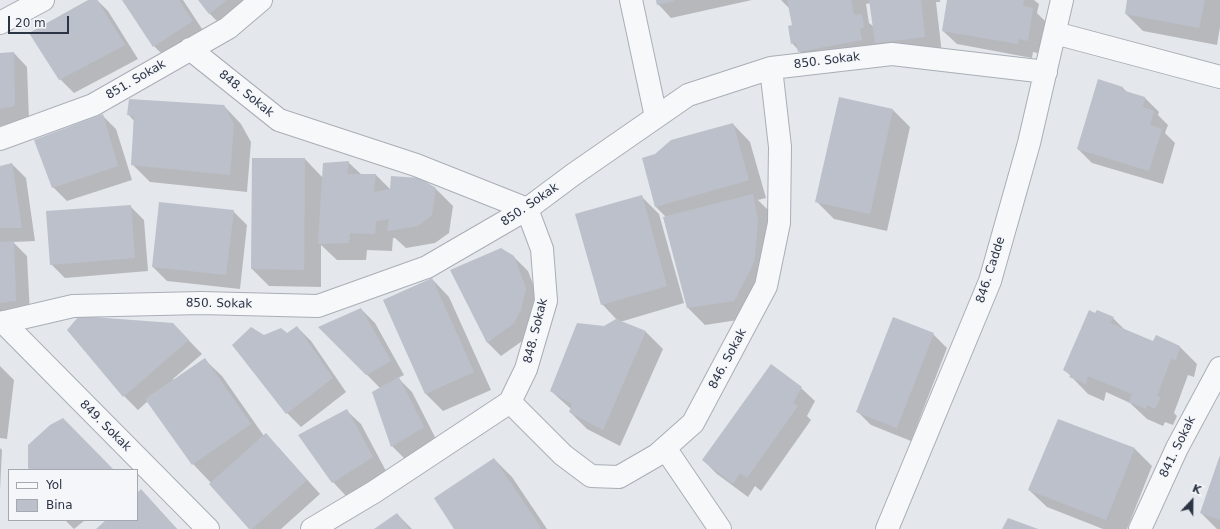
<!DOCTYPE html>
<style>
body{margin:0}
#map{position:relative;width:1220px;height:529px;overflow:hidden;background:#e4e7ec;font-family:"DejaVu Sans",sans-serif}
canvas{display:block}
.legend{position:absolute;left:8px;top:469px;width:130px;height:52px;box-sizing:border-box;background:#f4f6f9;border:1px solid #a4a8b1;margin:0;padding:5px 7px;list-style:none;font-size:12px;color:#2b3445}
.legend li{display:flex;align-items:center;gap:8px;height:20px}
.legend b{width:20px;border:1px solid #a4a8b1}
.north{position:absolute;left:1172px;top:481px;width:40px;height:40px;-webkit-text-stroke:3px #f4f6f9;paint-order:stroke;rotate:22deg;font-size:11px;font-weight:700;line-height:16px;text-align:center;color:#2b3445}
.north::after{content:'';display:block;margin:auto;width:14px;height:18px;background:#2b3445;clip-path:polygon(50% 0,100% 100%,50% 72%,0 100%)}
.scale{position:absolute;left:8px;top:16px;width:61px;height:18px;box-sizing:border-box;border:2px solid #2b3445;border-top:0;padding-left:5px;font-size:12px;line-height:14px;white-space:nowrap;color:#2b3445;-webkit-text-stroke:3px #f4f6f9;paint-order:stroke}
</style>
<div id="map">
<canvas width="1220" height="529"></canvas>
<ul class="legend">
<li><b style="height:5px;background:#f7f8fa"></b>Yol</li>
<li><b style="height:11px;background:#bbc0ca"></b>Bina</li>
</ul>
<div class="north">K</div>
<div class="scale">20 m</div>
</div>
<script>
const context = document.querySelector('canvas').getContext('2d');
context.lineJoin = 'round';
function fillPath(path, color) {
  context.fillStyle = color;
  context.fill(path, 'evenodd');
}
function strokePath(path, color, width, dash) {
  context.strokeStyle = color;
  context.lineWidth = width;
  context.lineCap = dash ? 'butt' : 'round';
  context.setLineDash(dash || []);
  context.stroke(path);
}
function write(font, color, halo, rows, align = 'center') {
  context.font = font + ' "DejaVu Sans",sans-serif';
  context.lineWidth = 3;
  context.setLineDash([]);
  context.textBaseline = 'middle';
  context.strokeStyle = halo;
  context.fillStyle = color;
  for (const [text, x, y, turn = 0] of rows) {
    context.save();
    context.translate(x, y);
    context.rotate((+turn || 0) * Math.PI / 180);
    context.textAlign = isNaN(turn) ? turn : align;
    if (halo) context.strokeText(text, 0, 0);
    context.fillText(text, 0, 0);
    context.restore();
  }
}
fillPath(new Path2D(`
 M 90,0 L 97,0 L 108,11 L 138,59 L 74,93 L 60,79 Z
 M 123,0 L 183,0 L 206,35 L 168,60 L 154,46 Z
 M 199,0 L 259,0 L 223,27 L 209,13 Z
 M 657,0 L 752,0 L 671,18 L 658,4 Z
 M 781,0 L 940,0 L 940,2 L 936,2 L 942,54 L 816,69 L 792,43 L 793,26 L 790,9 ZM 871,3 L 874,27 L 869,23 L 866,4 Z
 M 948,0 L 1034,0 L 1039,4 L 1037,13 L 1047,23 L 1041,54 L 1033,52 L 1032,58 L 957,44 L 943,31 Z
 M 1128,0 L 1220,0 L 1220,27 L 1217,45 L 1143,31 L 1126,14 Z
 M 14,53 L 27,67 L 29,119 L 0,126 L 0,54 Z
 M 1098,81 L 1123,88 L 1128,93 L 1145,98 L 1159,112 L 1158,115 L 1168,125 L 1165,133 L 1175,143 L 1163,184 L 1092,163 L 1078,149 Z
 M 224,106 L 241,124 L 251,142 L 247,192 L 150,182 L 132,164 L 134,121 L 128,114 Z
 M 893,110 L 910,127 L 887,231 L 834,219 L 817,202 Z
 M 102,115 L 116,129 L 132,180 L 67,201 L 53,187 Z
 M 733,124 L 750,142 L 766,198 L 758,200 L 770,212 L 751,318 L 705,325 L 688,308 L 665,218 L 666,217 L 656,207 L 644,159 Z
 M 305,159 L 323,178 L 348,162 L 362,175 L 376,175 L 391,190 L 436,189 L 453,206 L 449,233 L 435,243 L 406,248 L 395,238 L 393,238 L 392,251 L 367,250 L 366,260 L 337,260 L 321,245 L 321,287 L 269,286 L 252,269 Z
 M 12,164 L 26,178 L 35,241 L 13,242 L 27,256 L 30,314 L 0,319 L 0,167 Z
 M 641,196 L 659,214 L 684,303 L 620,322 L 646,332 L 663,349 L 620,446 L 587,429 L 570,412 L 571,409 L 551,391 L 604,327 L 617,320 L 602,304 Z
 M 130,206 L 144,220 L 148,271 L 65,278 L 51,264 Z
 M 233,211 L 247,225 L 240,289 L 167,281 L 153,267 Z
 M 514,257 L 528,271 L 540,302 L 528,337 L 501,356 L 488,343 L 451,270 Z
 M 432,279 L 449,297 L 491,390 L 443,411 L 426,394 Z
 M 361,309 L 375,323 L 404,375 L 398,378 L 412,392 L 437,441 L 406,460 L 392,446 L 380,388 L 320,327 Z
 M 1097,312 L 1113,318 L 1126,331 L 1154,342 L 1180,347 L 1197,364 L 1194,377 L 1188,375 L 1174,413 L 1177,416 L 1173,425 L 1165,422 L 1163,426 L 1147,419 L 1130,403 L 1106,392 L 1104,401 L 1088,394 L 1065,370 Z
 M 173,324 L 202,354 L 173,379 L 174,381 L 204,359 L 222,376 L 264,436 L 279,448 L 320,494 L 281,529 L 250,529 L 211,483 L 193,464 L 148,401 L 138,410 L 124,396 L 68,330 Z
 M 297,327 L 311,341 L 346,392 L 301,427 L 287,413 L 264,336 L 287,335 Z
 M 933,334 L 947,348 L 911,441 L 871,425 L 857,411 Z
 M 0,366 L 14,380 L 7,439 L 0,438 Z
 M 801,388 L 815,401 L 807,416 L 811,420 L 761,491 L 755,486 L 748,497 L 717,474 L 703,460 Z
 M 347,411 L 361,424 L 386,471 L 346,496 L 333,482 Z
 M 1059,421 L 1135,449 L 1152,466 L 1127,529 L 1103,529 L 1047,507 L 1029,490 Z
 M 0,448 L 2,450 L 0,490 Z
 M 1220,458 L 1220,529 L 1217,529 L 1201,513 Z
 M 494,459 L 512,477 L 547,529 L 456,529 Z
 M 141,490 L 177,529 L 98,529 L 108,520 L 137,520 L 137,494 Z
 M 397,514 L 412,529 L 376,529 Z
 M 65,520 L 85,520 L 74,529 Z`), '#0003');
fillPath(new Path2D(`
 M 88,0 L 97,0 L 125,45 L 59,80 L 29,33 Z
 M 122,0 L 179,0 L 193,21 L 153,47 Z
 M 198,0 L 227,0 L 209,14 Z
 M 656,0 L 674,0 L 674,1 L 657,5 Z
 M 787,0 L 851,0 L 854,15 L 862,14 L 864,27 L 860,30 L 862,40 L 798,52 L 796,43 L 791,44 L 788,26 L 792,25 Z
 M 869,0 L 921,0 L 925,37 L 875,43 Z
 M 947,0 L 1024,0 L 1023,6 L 1033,8 L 1028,41 L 1019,39 L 1018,44 L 942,31 Z
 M 1127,0 L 1205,0 L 1199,28 L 1125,14 Z
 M 14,52 L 15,106 L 0,109 L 0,53 Z
 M 1098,79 L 1123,87 L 1122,90 L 1145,97 L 1143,107 L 1154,111 L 1150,125 L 1162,129 L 1149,171 L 1077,149 Z
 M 839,97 L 893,109 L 870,214 L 815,202 Z
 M 129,99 L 224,105 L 234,124 L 230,175 L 131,165 L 134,116 L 127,115 Z
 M 103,114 L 118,166 L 52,188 L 34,140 Z
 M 733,123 L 749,180 L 655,207 L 642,158 L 655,154 L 671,140 Z
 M 252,158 L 305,158 L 304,270 L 251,269 Z
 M 349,161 L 347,174 L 376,174 L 374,192 L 390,189 L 391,176 L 420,178 L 436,188 L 432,215 L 418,226 L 387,231 L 389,219 L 376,221 L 375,234 L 350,233 L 349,243 L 318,244 L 323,163 Z
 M 12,163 L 22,228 L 0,228 L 0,166 Z
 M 753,194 L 758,220 L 755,256 L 752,267 L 734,301 L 687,308 L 663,217 Z
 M 642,195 L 667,286 L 601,305 L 575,214 Z
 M 159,202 L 234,210 L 226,275 L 152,267 Z
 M 131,205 L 135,258 L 50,265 L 46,211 Z
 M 14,241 L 16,301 L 0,303 L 0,242 Z
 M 501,248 L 514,256 L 526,288 L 521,310 L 514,323 L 487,343 L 450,270 Z
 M 432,278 L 474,372 L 425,394 L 383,300 Z
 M 361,308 L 391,361 L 366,375 L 318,327 Z
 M 1089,310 L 1095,313 L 1097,310 L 1114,317 L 1110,323 L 1153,341 L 1156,335 L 1180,346 L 1176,360 L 1171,359 L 1157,396 L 1161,397 L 1155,409 L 1147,405 L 1146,409 L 1129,402 L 1132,394 L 1088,376 L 1086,384 L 1069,377 L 1071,375 L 1063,370 Z
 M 79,316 L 173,323 L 189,340 L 123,397 L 67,330 Z
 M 893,317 L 934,333 L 897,428 L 856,412 Z
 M 616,319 L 646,331 L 603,430 L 569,412 L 572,404 L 550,391 L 577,323 L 604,326 Z
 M 297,326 L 333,378 L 286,414 L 232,345 L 251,327 L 264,335 L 281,328 L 287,333 Z
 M 205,358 L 251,424 L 192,465 L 145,399 Z
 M 771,364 L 802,387 L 793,403 L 798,406 L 747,478 L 740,473 L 733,484 L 702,460 Z
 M 399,377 L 424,427 L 391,447 L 372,392 Z
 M 347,409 L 373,457 L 332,483 L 298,435 Z
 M 63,418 L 114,470 L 30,470 L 28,468 L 28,445 L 50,425 Z
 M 1058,419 L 1135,448 L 1106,520 L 1028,490 Z
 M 266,433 L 307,480 L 252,529 L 249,529 L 209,484 Z
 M 1220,455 L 1220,520 L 1200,513 Z
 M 494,458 L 542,529 L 454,529 L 434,498 Z
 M 141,489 L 177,529 L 96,529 L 106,520 L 137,520 L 137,493 Z
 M 397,513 L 409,529 L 374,529 Z
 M 1008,518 L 1038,529 L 1002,529 Z`), '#bbc0ca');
const minor = new Path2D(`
 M 631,0 L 656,117
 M 0,23 L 43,0
 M 1055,33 L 1220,77
 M 190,49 L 279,120 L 416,165 L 527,209 L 542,249 L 546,301 L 526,369 L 510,402 L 374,492 L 312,529
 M 0,139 L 93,105 L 228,28 L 261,0
 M 3,322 L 208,529
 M 0,323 L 73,306 L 201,303 L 318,306 L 427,267 L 527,209 L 574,174 L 688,95 L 771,68 L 892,54 L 1046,72
 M 510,402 L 563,455 L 591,476 L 619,477 L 657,455 L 693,423 L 766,286 L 779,223 L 780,147 L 771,68
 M 665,448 L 720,529
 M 887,529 L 990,281 L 1029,143 L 1062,0
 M 1140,529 L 1177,448 L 1220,368`);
strokePath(minor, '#a9aeb7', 24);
strokePath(minor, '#f7f8fa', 22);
write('12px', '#2b3445', '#f4f6f9', [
 ["850. Sokak",827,61,-7],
 ["851. Sokak",136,80,-30],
 ["848. Sokak",246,94,39],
 ["850. Sokak",530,205,-34],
 ["846. Cadde",991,270,-72],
 ["850. Sokak",219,304,1],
 ["848. Sokak",536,331,-76],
 ["846. Sokak",728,359,-62],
 ["849. Sokak",105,426,45],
 ["841. Sokak",1178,447,-64]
]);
</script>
